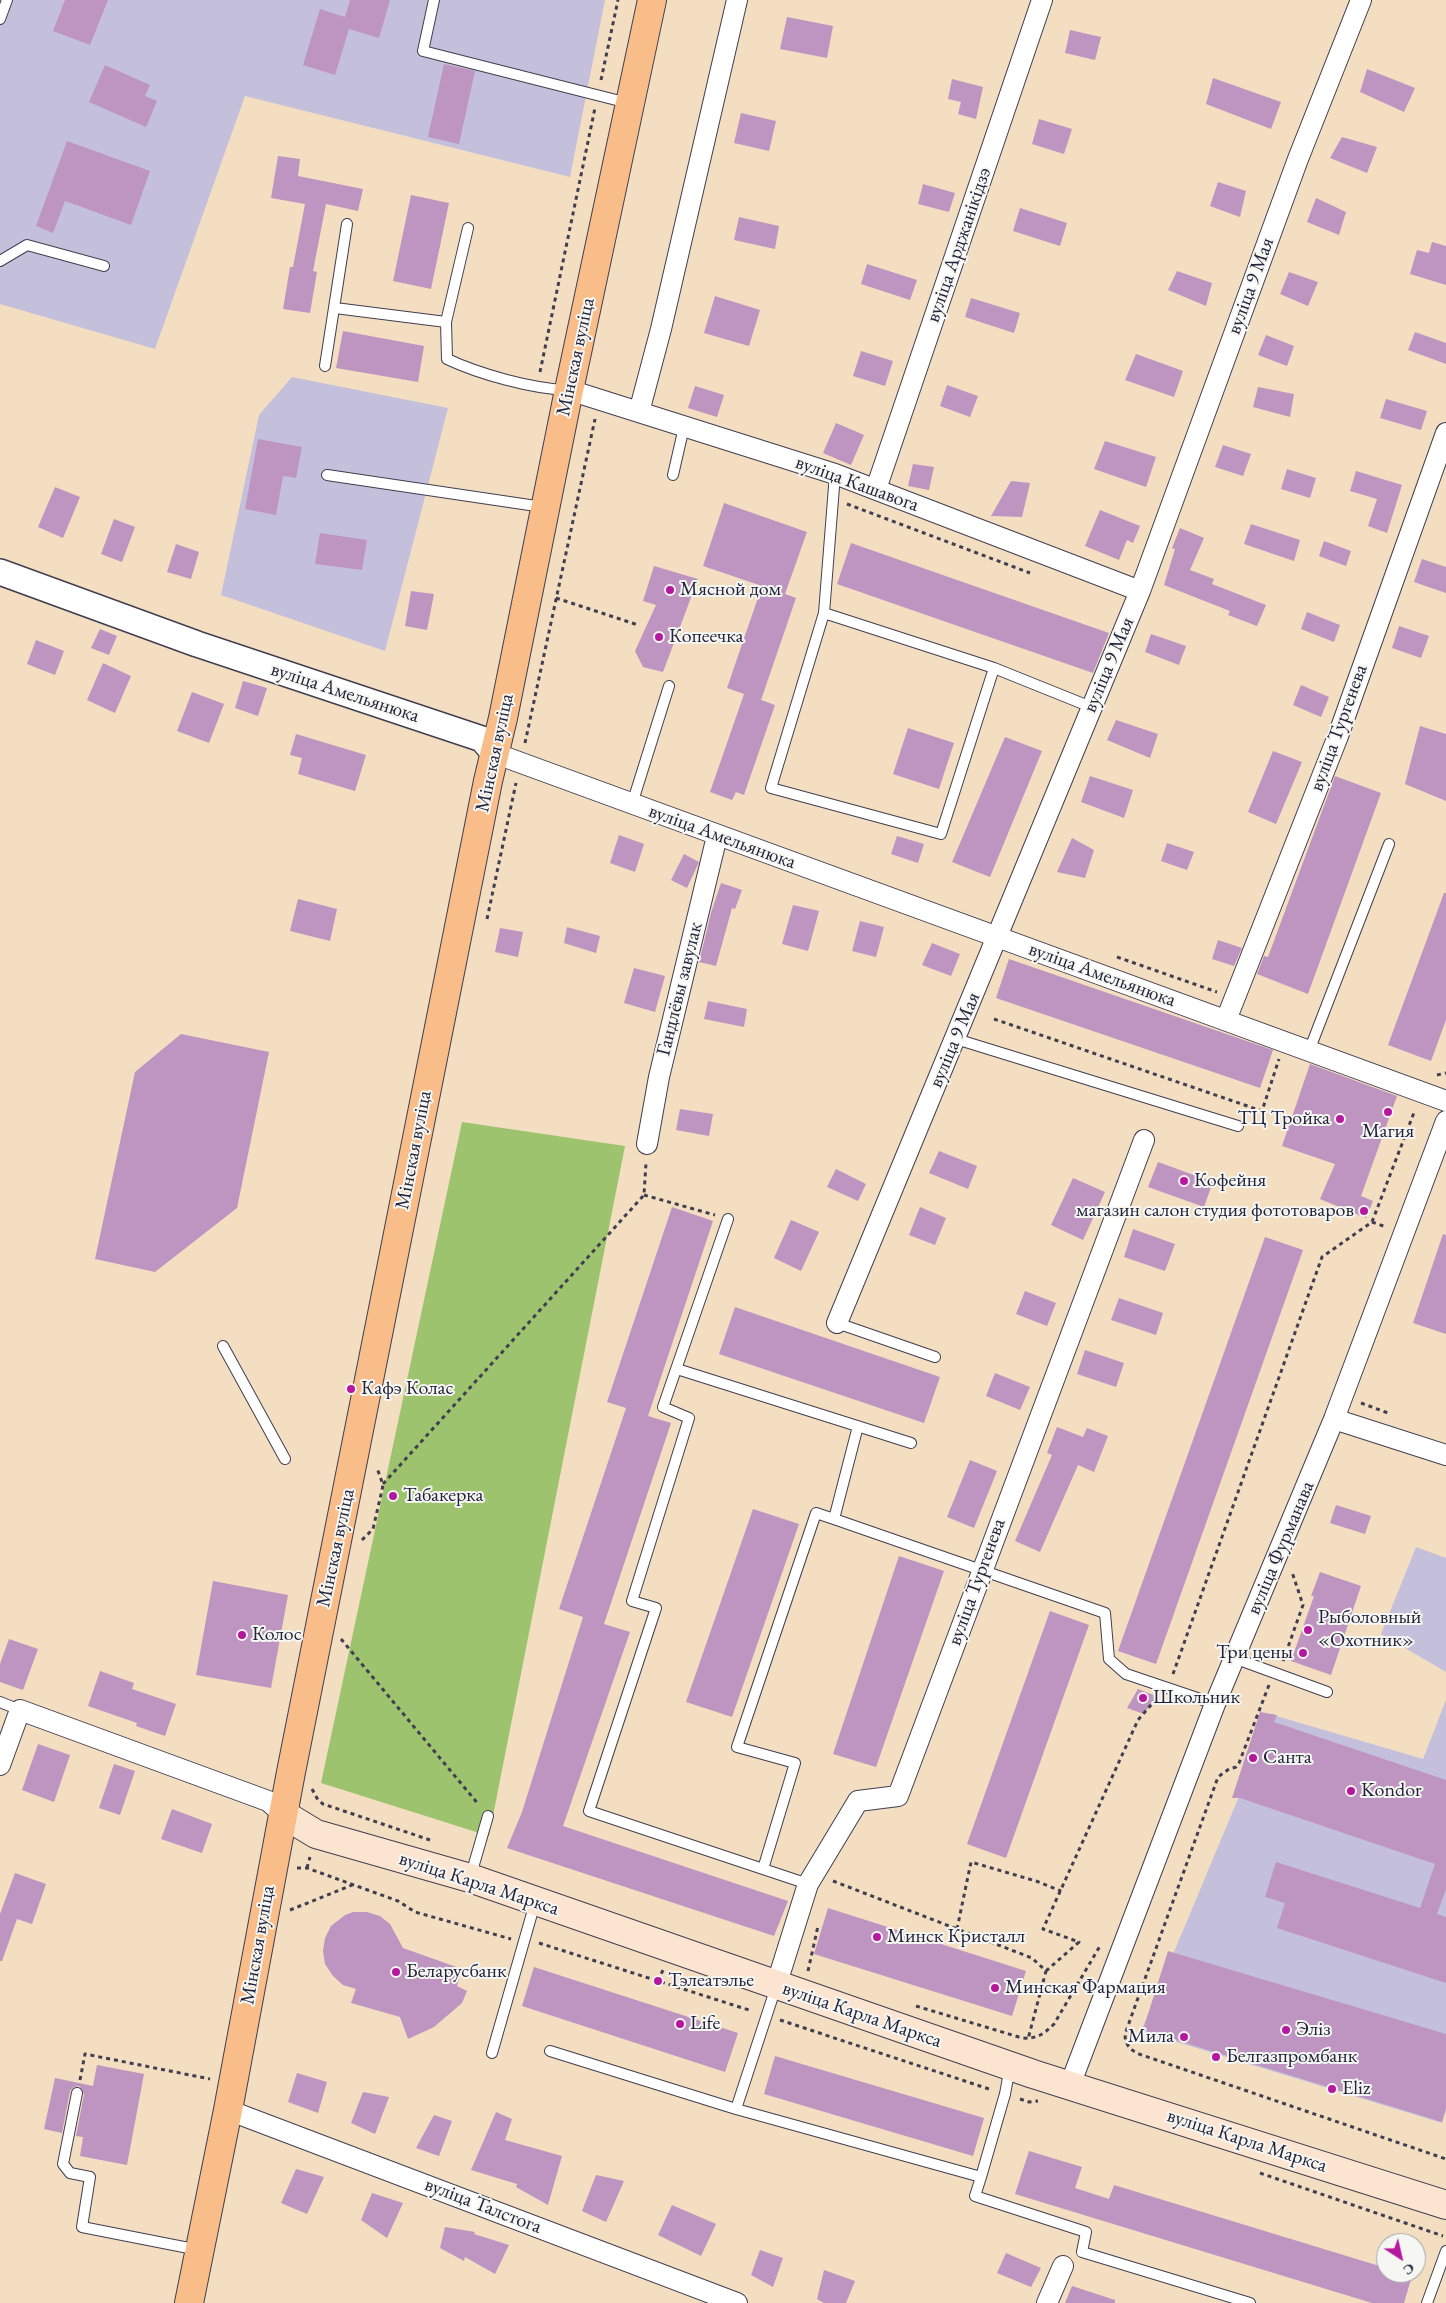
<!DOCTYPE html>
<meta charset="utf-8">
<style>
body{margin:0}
#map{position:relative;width:1446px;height:2303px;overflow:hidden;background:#f3dec2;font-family:"EB Garamond",serif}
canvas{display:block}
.north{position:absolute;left:1376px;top:2233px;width:50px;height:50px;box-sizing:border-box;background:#f6f6f2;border:1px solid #a1a1a9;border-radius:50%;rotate:145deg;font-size:14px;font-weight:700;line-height:20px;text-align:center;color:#22223b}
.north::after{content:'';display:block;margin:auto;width:18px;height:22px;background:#b5179e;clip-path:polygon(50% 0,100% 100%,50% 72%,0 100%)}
</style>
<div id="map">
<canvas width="1446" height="2303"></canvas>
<div class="north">С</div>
</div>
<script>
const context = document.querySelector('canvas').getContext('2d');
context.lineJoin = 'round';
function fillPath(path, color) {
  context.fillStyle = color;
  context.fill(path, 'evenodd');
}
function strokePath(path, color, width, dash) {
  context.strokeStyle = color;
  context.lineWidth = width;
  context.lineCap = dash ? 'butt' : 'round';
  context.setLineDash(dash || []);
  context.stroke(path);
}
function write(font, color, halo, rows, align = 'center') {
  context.font = font + ' "EB Garamond",serif';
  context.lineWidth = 4;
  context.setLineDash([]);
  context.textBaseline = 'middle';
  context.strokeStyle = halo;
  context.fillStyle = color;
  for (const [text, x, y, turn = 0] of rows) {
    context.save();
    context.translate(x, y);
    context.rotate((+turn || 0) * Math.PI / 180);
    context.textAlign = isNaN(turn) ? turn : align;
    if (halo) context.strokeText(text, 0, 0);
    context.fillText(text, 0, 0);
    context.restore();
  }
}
fillPath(new Path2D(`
 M 0,0 L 605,0 L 570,177 L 245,96 L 155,349 L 0,304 Z
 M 292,377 L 448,408 L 385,651 L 221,595 L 259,415 Z
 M 1416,1547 L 1446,1558 L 1446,1672 L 1381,1634 Z
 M 1446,1700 L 1446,2110 L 1442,2123 L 1141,2031 L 1273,1715 L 1423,1759 Z`), '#c4c0db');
fillPath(new Path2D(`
 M 462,1122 L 625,1146 L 489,1836 L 321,1783 Z`), '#9dc36e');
fillPath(new Path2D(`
 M 65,0 L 108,0 L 90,45 L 53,31 Z
 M 350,0 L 390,0 L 379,38 L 349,29 L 335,75 L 303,65 L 320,9 L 345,17 Z
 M 787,17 L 833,26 L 827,58 L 780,49 Z
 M 1070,30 L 1101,37 L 1095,60 L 1065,53 Z
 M 444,64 L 475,71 L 459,144 L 428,137 Z
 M 105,65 L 150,85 L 145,96 L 157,101 L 146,127 L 89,102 Z
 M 1367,69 L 1415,88 L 1404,112 L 1360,92 Z
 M 1213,78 L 1281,102 L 1271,129 L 1206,104 Z
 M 952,79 L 983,87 L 976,119 L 958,114 L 961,102 L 948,99 Z
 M 741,113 L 776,121 L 769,151 L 734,143 Z
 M 1039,119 L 1072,129 L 1064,154 L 1032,144 Z
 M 1342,137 L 1377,147 L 1367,173 L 1330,158 Z
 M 67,141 L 150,171 L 131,225 L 65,201 L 53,233 L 36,226 Z
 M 278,156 L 300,159 L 298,176 L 363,189 L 358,211 L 326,204 L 313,271 L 317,272 L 310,313 L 283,309 L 290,267 L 293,267 L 305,204 L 271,198 Z
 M 1218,182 L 1246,191 L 1240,217 L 1210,206 Z
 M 923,184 L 955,193 L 949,212 L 918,204 Z
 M 411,195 L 449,203 L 431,289 L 393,281 Z
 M 1316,198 L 1346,212 L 1339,235 L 1307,222 Z
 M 1020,208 L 1067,223 L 1060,246 L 1013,231 Z
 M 739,217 L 779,226 L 775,249 L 734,240 Z
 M 1432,242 L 1446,246 L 1446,285 L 1410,274 L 1417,250 L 1429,253 Z
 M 867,264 L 917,280 L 910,300 L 861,284 Z
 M 1177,271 L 1212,283 L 1206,306 L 1168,290 Z
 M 1289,272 L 1318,282 L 1308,306 L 1280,294 Z
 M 715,296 L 760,310 L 749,346 L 704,333 Z
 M 971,298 L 1020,313 L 1014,333 L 965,317 Z
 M 343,331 L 424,346 L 418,382 L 336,368 Z
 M 1415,332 L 1446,343 L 1446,364 L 1408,350 Z
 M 1266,335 L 1294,346 L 1287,366 L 1258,355 Z
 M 861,351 L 893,361 L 885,386 L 853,376 Z
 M 1136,354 L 1183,371 L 1174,397 L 1125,380 Z
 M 947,385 L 978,396 L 970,417 L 940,406 Z
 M 695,386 L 724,395 L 717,417 L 688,408 Z
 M 1258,387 L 1294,394 L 1290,417 L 1253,407 Z
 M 1386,399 L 1427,411 L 1421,430 L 1380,418 Z
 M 836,423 L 864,435 L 851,465 L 823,453 Z
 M 258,439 L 302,447 L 296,478 L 283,476 L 276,515 L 245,509 Z
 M 1105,441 L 1156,457 L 1146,487 L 1094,469 Z
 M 1223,445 L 1251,454 L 1243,476 L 1215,467 Z
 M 913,464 L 934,467 L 929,490 L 908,486 Z
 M 1287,469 L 1316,478 L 1310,498 L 1281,489 Z
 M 1356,471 L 1402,485 L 1387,533 L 1368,526 L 1377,499 L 1350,491 Z
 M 1011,481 L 1030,483 L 1022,517 L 991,516 Z
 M 55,487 L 80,497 L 63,538 L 38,527 Z
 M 724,503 L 807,532 L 785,594 L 796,598 L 761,700 L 775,705 L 744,795 L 736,792 L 732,800 L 710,792 L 744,694 L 727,688 L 762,586 L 703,566 Z
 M 1100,510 L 1140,526 L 1133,543 L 1127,540 L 1119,560 L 1085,546 Z
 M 114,519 L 135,527 L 122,562 L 101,554 Z
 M 1251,524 L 1300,540 L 1294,561 L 1244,544 Z
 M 1180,528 L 1204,538 L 1190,570 L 1214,579 L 1212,584 L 1266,605 L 1257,626 L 1228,615 L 1230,611 L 1164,585 L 1175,549 L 1172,548 Z
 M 320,533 L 367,540 L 362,570 L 315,564 Z
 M 1324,541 L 1351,551 L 1346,566 L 1319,556 Z
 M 851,543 L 1109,633 L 1093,673 L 837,584 Z
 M 176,544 L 199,552 L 191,579 L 167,572 Z
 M 1422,559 L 1446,567 L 1446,593 L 1414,582 Z
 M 654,566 L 698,579 L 663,672 L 643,667 L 635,651 L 656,605 L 643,601 Z
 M 411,591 L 434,594 L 427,630 L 405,626 Z
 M 1307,612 L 1340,625 L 1334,642 L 1301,629 Z
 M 1399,626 L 1429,636 L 1421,658 L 1392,648 Z
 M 100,629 L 117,636 L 109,655 L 91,648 Z
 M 1151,634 L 1186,646 L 1179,665 L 1145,652 Z
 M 36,640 L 64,651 L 55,675 L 27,664 Z
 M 103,663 L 131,676 L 115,713 L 87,700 Z
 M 243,681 L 267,688 L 258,716 L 235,708 Z
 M 1301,685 L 1329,697 L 1321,717 L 1293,705 Z
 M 192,692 L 224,704 L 209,743 L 177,731 Z
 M 1116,720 L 1158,734 L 1150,758 L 1107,740 Z
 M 1420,726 L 1446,734 L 1446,801 L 1405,784 Z
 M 908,728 L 954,743 L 939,789 L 893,774 Z
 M 296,734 L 366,755 L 355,791 L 298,774 L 302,758 L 290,755 Z
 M 1005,737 L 1042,751 L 990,877 L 952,862 Z
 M 1273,751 L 1302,762 L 1276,824 L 1248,812 Z
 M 1090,776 L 1133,790 L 1124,818 L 1081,802 Z
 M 1335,776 L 1381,793 L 1308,994 L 1257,974 L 1264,956 L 1268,957 Z
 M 619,835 L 644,844 L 635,872 L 610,863 Z
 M 897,836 L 924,844 L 918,863 L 891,854 Z
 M 1072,838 L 1094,850 L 1085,878 L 1057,872 Z
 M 1167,843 L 1194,852 L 1187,870 L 1161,861 Z
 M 684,854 L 699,862 L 687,888 L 671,880 Z
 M 721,883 L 742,890 L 735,909 L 732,908 L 716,966 L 699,962 L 711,913 Z
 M 1444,893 L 1446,893 L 1446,1020 L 1431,1061 L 1388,1045 Z
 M 298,899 L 337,909 L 330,941 L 290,931 Z
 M 793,905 L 819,911 L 808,951 L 782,944 Z
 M 860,921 L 884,927 L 876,957 L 852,951 Z
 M 567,927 L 600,936 L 596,953 L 564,943 Z
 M 500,928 L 523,932 L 518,957 L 495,952 Z
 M 1218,940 L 1242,948 L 1234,966 L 1212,959 Z
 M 932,943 L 960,954 L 951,976 L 922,965 Z
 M 1009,959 L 1273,1050 L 1260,1088 L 996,998 Z
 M 634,968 L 665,976 L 655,1012 L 624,1003 Z
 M 708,1001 L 747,1009 L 744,1027 L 704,1019 Z
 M 181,1034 L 269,1052 L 237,1208 L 155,1272 L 95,1259 L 135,1072 Z
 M 1310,1064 L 1397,1096 L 1361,1196 L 1373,1201 L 1366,1218 L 1320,1199 L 1335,1164 L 1282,1146 Z
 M 680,1109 L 713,1114 L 709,1136 L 676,1130 Z
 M 939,1151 L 977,1166 L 968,1189 L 929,1173 Z
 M 1158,1162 L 1213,1182 L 1204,1207 L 1148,1187 Z
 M 836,1169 L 866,1184 L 858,1201 L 827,1187 Z
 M 1073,1178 L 1105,1192 L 1083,1240 L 1051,1225 Z
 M 672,1207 L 713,1221 L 648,1416 L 671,1423 L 604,1624 L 630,1632 L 563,1826 L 788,1901 L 774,1936 L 507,1848 L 522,1812 L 583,1617 L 559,1609 L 626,1408 L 607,1402 Z
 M 920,1207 L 946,1218 L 935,1245 L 909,1235 Z
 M 791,1220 L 819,1232 L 801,1271 L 774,1258 Z
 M 1133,1229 L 1175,1244 L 1165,1271 L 1124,1257 Z
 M 1443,1234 L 1446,1235 L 1446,1334 L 1413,1323 Z
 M 1265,1237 L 1303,1250 L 1156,1664 L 1118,1651 Z
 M 1025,1291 L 1056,1303 L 1047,1326 L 1016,1314 Z
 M 1119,1298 L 1163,1313 L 1156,1335 L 1111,1320 Z
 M 735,1307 L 940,1377 L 924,1423 L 719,1354 Z
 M 1085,1350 L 1124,1363 L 1116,1387 L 1077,1374 Z
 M 995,1373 L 1030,1387 L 1020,1410 L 986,1396 Z
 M 1057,1427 L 1083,1437 L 1087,1428 L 1108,1436 L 1094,1472 L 1078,1465 L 1040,1552 L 1015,1541 L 1052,1455 L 1047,1453 Z
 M 970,1460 L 997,1471 L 974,1528 L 947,1517 Z
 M 1336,1505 L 1371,1516 L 1365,1534 L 1330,1523 Z
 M 753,1509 L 799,1524 L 732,1717 L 686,1702 Z
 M 899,1556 L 944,1571 L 876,1767 L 833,1754 Z
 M 1320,1572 L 1361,1586 L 1331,1675 L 1291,1661 L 1314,1596 L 1311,1596 Z
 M 213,1581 L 288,1595 L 271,1688 L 196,1675 Z
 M 1050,1611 L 1089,1625 L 1006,1858 L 967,1844 Z
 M 9,1639 L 38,1649 L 23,1690 L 0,1682 L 0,1664 Z
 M 100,1671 L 134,1683 L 132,1689 L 176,1704 L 165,1736 L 136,1726 L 137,1723 L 88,1706 Z
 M 1138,1689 L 1156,1696 L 1144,1714 L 1127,1708 Z
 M 1260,1712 L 1277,1715 L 1274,1722 L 1446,1780 L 1446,1889 L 1437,1914 L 1446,1917 L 1446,1983 L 1277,1928 L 1285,1903 L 1265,1897 L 1276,1862 L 1420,1908 L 1435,1864 L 1240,1798 L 1232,1798 Z
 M 38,1744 L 70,1755 L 54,1802 L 22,1790 Z
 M 114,1764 L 135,1771 L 120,1815 L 99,1808 Z
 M 172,1809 L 212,1824 L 202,1853 L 161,1839 Z
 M 15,1873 L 46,1884 L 32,1924 L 17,1919 L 2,1961 L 0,1961 L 0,1914 Z
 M 828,1908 L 1026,1971 L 1012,2016 L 814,1954 Z
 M 353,1912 L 367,1912 L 380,1916 L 390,1924 L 403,1948 L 462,1969 L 457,1986 L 467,1991 L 462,2003 L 434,2027 L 408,2039 L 400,2017 L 351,2003 L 356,1989 L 343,1985 L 333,1976 L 325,1964 L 323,1951 L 325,1938 L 331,1926 L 345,1915 Z
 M 1168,1951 L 1446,2034 L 1446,2108 L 1442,2122 L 1143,2030 Z
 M 534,1967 L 738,2033 L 725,2072 L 522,2006 Z
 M 775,2056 L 984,2118 L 973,2156 L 764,2094 Z
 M 97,2065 L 144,2074 L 127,2165 L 80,2156 L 83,2137 L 76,2136 L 84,2094 L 79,2086 L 74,2087 L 70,2091 L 62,2133 L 44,2129 L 55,2078 L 93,2086 Z
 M 297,2073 L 327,2082 L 318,2113 L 288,2102 Z
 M 363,2092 L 389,2097 L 375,2134 L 351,2123 Z
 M 496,2112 L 512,2119 L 505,2140 L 562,2156 L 548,2205 L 516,2187 L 517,2184 L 471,2170 Z
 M 434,2115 L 452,2121 L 439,2156 L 416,2148 Z
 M 1029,2151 L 1082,2167 L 1075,2188 L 1109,2199 L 1114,2185 L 1386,2268 L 1386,2273 L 1403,2273 L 1412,2276 L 1404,2303 L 1372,2303 L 1015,2194 Z
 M 296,2169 L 324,2177 L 307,2214 L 281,2203 Z
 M 596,2175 L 624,2181 L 606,2222 L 582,2211 Z
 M 372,2193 L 403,2203 L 387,2238 L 361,2220 Z
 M 672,2205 L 716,2224 L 701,2256 L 658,2235 Z
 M 445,2227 L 475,2232 L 474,2234 L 509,2245 L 495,2274 L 465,2257 L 464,2261 L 440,2248 Z
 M 760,2250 L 783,2258 L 773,2287 L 751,2275 Z
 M 1006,2253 L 1041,2268 L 1031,2287 L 997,2273 Z
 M 824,2270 L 855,2281 L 846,2303 L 824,2303 L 817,2299 Z
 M 1072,2286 L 1115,2300 L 1115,2303 L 1065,2303 Z`), '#bd95c0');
const service = new Path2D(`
 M 434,0 L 423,51 L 628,103
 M 0,19 L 7,0
 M 468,228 L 446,322 L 447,359 C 479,374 532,389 568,390
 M 0,261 L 27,245 L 104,266
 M 335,308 L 446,322
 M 325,366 L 347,224
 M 327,475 L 543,507
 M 673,475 L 684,427
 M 824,613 L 994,668 L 941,834 L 771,788 L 824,613 L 835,474
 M 994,668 L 1091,707
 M 632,804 L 669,686
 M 956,1039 L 1238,1126
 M 1309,1051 L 1389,844
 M 728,1219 L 663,1407 L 689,1418 L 632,1601 L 656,1608 L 589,1811 L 808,1884
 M 837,1323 L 935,1357
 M 223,1346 L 285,1459
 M 677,1369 L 911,1443
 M 858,1426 L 834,1519 L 1105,1613 L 1109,1659 L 1126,1674 L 1215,1704
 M 1234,1658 L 1327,1692
 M 0,1702 L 20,1710
 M 763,1869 L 795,1763 L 737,1747 L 816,1513 L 834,1519
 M 470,1878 L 488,1816
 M 776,1987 L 736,2109 L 981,2177 L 1005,2094 L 1010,2067
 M 550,2051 L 736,2109
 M 492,2053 L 535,1903
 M 77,2093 L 63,2164 L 70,2173 L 90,2177 L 82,2227 L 199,2250
 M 981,2177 L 975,2196 L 1086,2232 L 1082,2252 L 1250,2303
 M 1427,2303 L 1446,2251`);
const minor = new Path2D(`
 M 569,390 L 835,474 L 1140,591
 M 639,412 L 661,329 L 737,0
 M 876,489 L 1042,0
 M 494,753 L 1446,1101
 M 1226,1020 L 1338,736 L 1446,433
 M 647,1144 L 659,1077 L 717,836
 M 837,1323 L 1140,591 L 1298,159 L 1361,0
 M 1334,1419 L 1446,1455
 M 0,1765 L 20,1710 L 268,1801 L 283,1814
 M 776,1986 L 808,1884 L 858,1801 L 898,1796 L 1144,1140
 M 1070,2085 L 1215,1704 L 1334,1419 L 1446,1121
 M 228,2110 L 737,2303
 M 1047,2303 L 1063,2266`);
const tertiary = new Path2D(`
 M 0,572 L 197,644 L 482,739 L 494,753`);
const secondary = new Path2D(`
 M 283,1814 L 316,1834 L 470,1878 L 1033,2074 L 1446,2205`);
const primary = new Path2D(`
 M 189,2303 L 228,2110 L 291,1772 L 488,781 L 503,718 L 569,390 L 652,0`);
strokePath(service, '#413e4f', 12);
strokePath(minor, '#413e4f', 22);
strokePath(tertiary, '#413e4f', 28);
strokePath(secondary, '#413e4f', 30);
strokePath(primary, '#413e4f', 30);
strokePath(new Path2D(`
 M 601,80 L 618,0
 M 540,372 L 595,108
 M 847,504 L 1030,573
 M 556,598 L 638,625
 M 525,743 L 595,419
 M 487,919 L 516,783
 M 1117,957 L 1217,992
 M 994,1019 L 1262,1111 L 1279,1059
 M 1437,1075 L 1446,1073
 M 644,1195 L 715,1215
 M 1372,1222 L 1386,1227
 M 1361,1403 L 1388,1413
 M 383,1484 L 644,1195 L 646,1163
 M 362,1540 L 373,1529 L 382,1490 L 383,1485 L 377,1468
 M 341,1639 L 479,1805
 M 1283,1661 L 1303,1605 L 1292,1572
 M 1173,1674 L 1322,1257 L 1372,1222 L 1415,1110
 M 1269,1685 L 1239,1763 L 1236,1767 L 1229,1769 L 1218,1777 L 1125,2034 C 1125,2044 1130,2050 1139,2054 L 1446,2159
 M 312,1789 L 318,1800 L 323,1804 L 430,1840
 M 297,1868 L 307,1868 L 398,1901 L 415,1912 L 511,1939
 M 307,1868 L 310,1857
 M 833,1881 L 1032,1958 L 1046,1971 L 1028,2039
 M 290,1910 L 352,1885
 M 957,1929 L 971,1862 L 1036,1881 L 1061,1891
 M 539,1943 L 752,2011
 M 808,1971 L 818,1926
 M 1046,1971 L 1079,1942 L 1043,1929 L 1138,1720 L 1156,1699
 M 658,1981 L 663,1970
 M 916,2006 L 1022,2038 C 1037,2039 1044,2034 1054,2024 L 1100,1946
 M 780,2020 L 992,2090
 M 80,2080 L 85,2054 L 210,2079
 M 1020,2099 L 1029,2102 L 1038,2101
 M 1260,2173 L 1443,2236`), '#413e4f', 3, [4, 4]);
strokePath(service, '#fff', 10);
strokePath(minor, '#fff', 20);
strokePath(tertiary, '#fff', 25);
strokePath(secondary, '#fce5d0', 28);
strokePath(primary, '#f8bd89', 28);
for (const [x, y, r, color] of [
 [670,590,5,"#b5179e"],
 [659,637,5,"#b5179e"],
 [1388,1112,5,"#b5179e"],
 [1340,1119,5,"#b5179e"],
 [1184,1181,5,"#b5179e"],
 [1364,1211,5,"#b5179e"],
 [351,1389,5,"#b5179e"],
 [393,1496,5,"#b5179e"],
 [1308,1630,5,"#b5179e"],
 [242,1635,5,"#b5179e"],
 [1303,1653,5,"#b5179e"],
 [1143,1698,5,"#b5179e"],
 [1253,1758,5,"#b5179e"],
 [1351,1791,5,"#b5179e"],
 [877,1937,5,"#b5179e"],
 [396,1972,5,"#b5179e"],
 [658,1981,5,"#b5179e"],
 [995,1988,5,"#b5179e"],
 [680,2024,5,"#b5179e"],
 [1286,2030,5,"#b5179e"],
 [1184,2037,5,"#b5179e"],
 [1216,2057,5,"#b5179e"],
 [1332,2089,5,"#b5179e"]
]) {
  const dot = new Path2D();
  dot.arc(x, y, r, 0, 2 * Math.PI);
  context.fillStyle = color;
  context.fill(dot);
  strokePath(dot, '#f6f6f2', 2);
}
write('20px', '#22223b', '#f6f6f2', [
 ["вуліца Арджанікідзэ",959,245,-71],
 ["вуліца 9 Мая",1251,286,-70],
 ["Мінская вуліца",576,357,-78],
 ["вуліца Кашавога",857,484,20],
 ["вуліца 9 Мая",1109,665,-67],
 ["вуліца Амельянюка",345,693,18],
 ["вуліца Тургенева",1339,728,-70],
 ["Мінская вуліца",495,753,-78],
 ["вуліца Амельянюка",722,837,20],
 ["вуліца Амельянюка",1102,975,20],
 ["Гандлёвы завулак",680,989,-76],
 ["вуліца 9 Мая",955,1040,-67],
 ["Мінская вуліца",414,1150,-79],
 ["Мінская вуліца",336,1548,-78],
 ["вуліца Фурманава",1281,1548,-67],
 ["вуліца Тургенева",977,1582,-70],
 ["вуліца Карла Маркса",479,1884,18],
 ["Мінская вуліца",258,1945,-80],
 ["вуліца Карла Маркса",862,2015,19],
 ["вуліца Карла Маркса",1247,2141,18],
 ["вуліца Талстога",483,2206,21]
]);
write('20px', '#22223b', '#f6f6f2', [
 ["Мясной дом",680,590],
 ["Копеечка",669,637],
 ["ТЦ Тройка",1330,1119,"right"],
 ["Магия",1388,1132,"center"],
 ["Кофейня",1194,1181],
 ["магазин салон студия фототоваров",1354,1211,"right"],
 ["Кафэ Колас",361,1389],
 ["Табакерка",403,1496],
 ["Рыболовный",1318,1618],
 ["«Охотник»",1318,1641],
 ["Колос",252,1635],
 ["Три цены",1293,1653,"right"],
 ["Школьник",1153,1698],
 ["Санта",1263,1758],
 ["Kondor",1361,1791],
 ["Минск Кристалл",887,1937],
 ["Беларусбанк",406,1972],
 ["Тэлеатэлье",668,1981],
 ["Минская Фармация",1005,1988],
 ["Life",690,2024],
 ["Эліз",1296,2030],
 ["Мила",1174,2037,"right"],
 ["Белгазпромбанк",1226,2057],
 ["Eliz",1342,2089]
], 'left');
</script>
